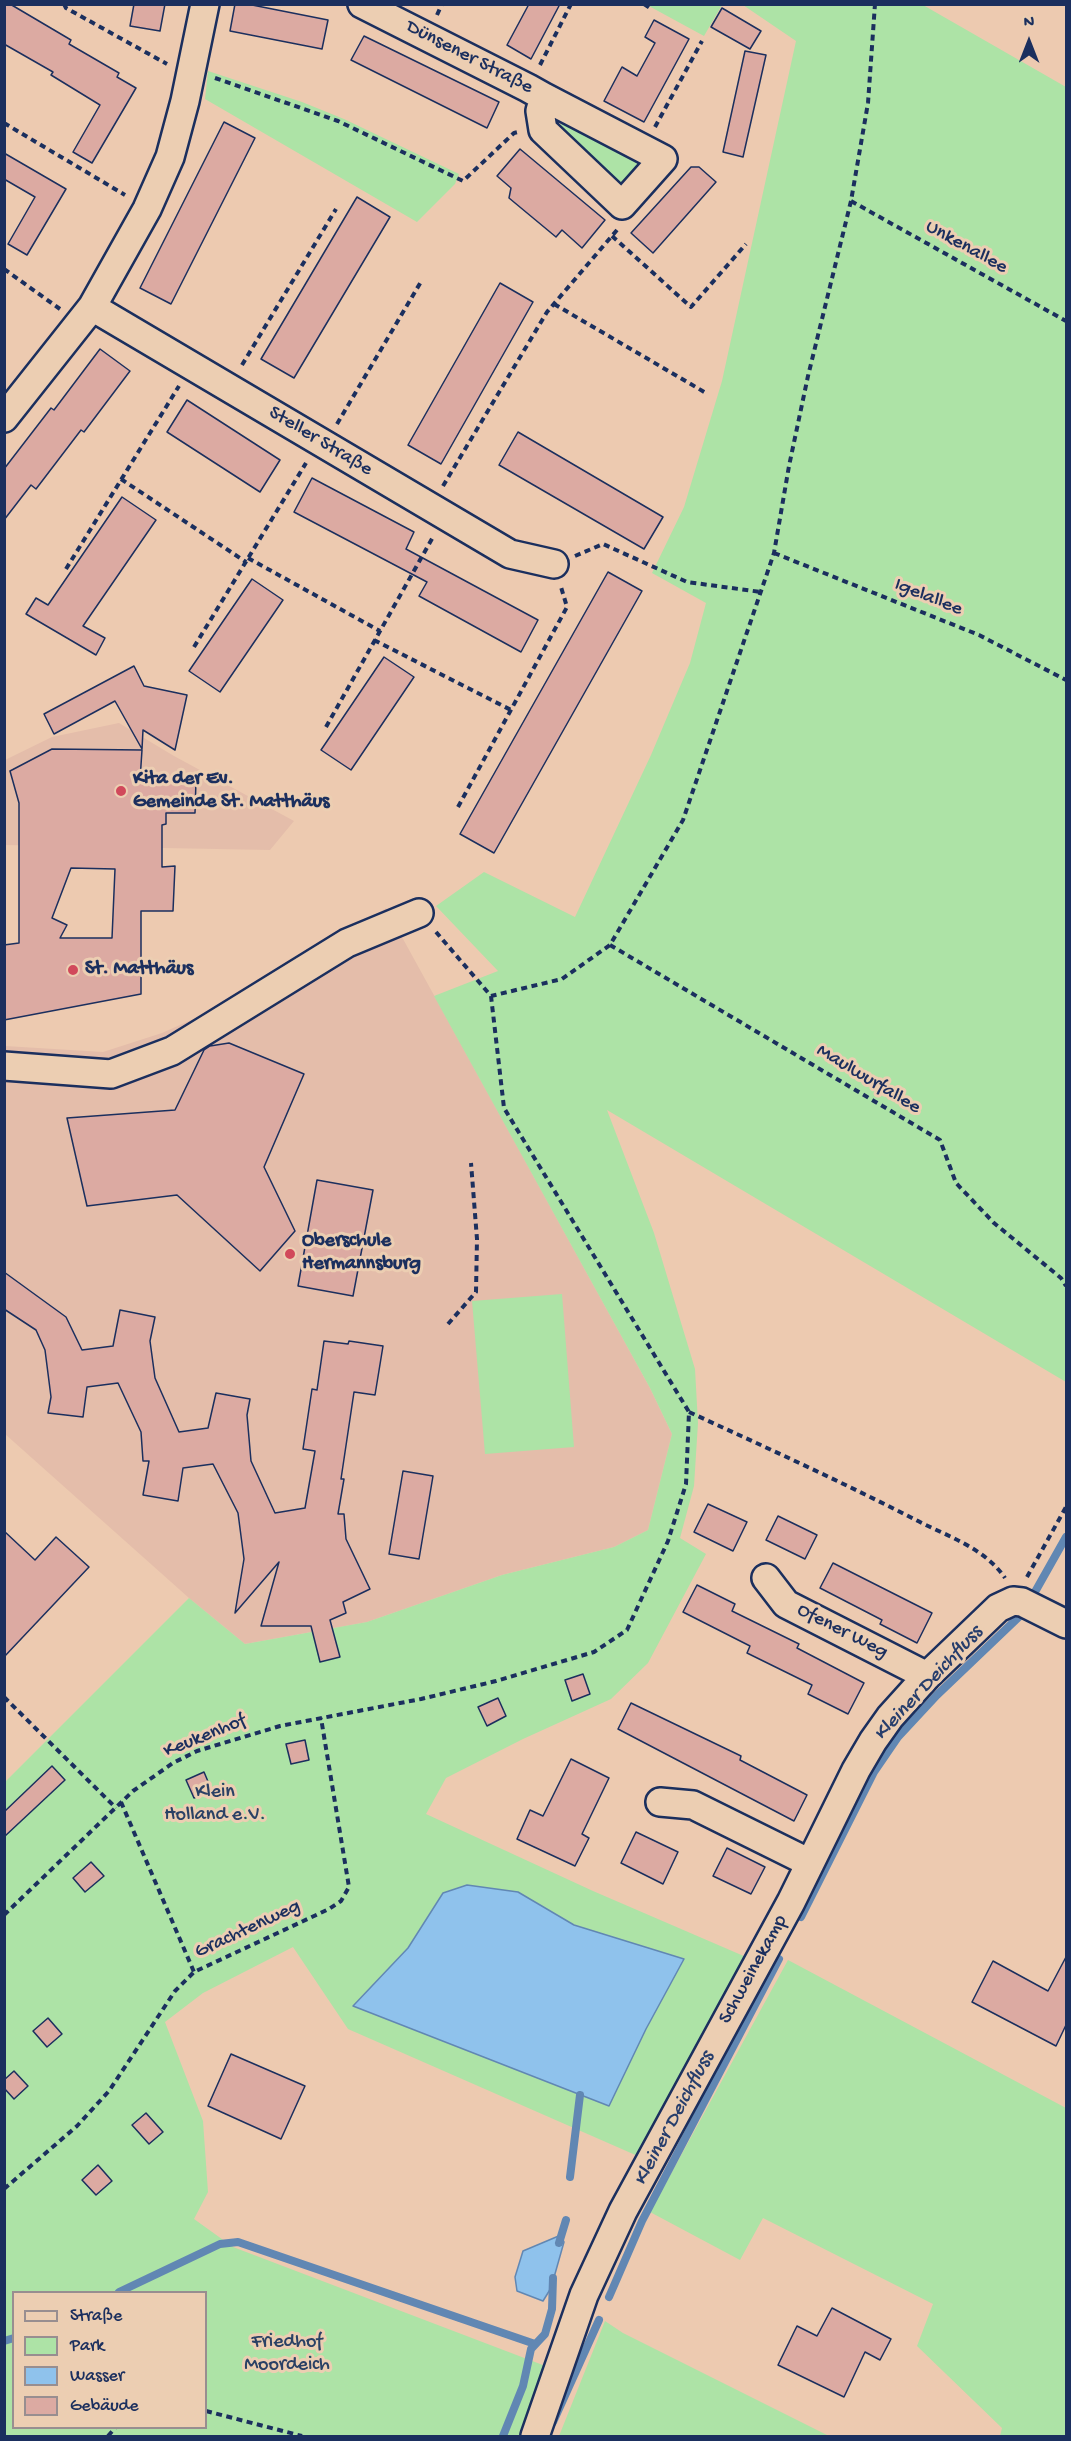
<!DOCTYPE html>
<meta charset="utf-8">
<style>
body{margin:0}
#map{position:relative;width:1071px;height:2441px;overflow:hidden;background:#edcab0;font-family:"Gochi Hand",sans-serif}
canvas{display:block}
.frame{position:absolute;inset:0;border:6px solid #1b2f5e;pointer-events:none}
.legend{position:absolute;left:12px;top:2291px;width:195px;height:138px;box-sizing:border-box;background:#ecceb2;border:2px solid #988e90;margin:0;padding:8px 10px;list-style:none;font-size:18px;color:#1b2f5e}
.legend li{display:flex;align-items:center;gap:12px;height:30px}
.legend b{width:30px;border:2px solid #988e90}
.north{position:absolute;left:999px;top:12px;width:60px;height:60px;-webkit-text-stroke:4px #ecceb2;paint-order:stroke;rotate:0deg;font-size:16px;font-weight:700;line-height:24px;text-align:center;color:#1b2f5e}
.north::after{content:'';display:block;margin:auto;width:21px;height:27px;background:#1b2f5e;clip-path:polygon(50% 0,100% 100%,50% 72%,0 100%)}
</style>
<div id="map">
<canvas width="1071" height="2441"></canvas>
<div class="frame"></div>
<ul class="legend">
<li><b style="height:8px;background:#ecceb2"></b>Straße</li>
<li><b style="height:16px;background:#ade3a6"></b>Park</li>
<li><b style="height:16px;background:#8fc2ec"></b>Wasser</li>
<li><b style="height:16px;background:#dcaaa2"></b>Gebäude</li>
</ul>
<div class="north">N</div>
</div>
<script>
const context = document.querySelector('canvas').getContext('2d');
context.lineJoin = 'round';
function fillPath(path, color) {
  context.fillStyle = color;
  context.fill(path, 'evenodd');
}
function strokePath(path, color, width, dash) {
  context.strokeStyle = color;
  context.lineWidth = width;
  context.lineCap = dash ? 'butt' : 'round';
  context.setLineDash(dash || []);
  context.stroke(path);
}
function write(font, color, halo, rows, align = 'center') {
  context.font = font + ' "Gochi Hand",sans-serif';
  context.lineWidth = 6;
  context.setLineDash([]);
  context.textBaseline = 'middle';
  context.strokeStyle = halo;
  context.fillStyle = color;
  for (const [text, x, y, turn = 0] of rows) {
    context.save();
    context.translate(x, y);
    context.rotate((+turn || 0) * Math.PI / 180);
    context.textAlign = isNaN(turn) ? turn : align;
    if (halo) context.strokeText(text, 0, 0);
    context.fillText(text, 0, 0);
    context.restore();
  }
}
fillPath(new Path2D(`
 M 119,723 L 174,756 L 294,821 L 270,850 L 5,845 L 5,760 L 52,737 Z
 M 386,908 L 650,1388 L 672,1434 L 648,1530 L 614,1547 L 502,1575 L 367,1622 L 245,1644 L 189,1598 L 5,1434 L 5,1046 L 103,1052 L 162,1033 L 270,985 Z`), '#e4bdaa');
fillPath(new Path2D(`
 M 647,5 L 722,5 L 704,36 Z
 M 743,5 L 923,5 L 1066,87 L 1066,1382 L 607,1110 L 654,1233 L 695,1369 L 698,1423 L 694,1486 L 680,1538 L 706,1554 L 648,1663 L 611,1699 L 523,1739 L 446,1778 L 426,1814 L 593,1891 L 746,1957 L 640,2157 L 348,2029 L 293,1947 L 203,1993 L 165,2022 L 203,2121 L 208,2192 L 194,2219 L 233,2247 L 548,2367 L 523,2436 L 5,2436 L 5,1782 L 189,1598 L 245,1644 L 367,1622 L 502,1575 L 614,1547 L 648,1530 L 672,1434 L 650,1388 L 434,996 L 498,971 L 436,906 L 484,872 L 575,917 L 651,755 L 690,663 L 706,603 L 652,573 L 684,507 L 722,381 L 796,41 ZM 467,1885 L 518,1892 L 574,1925 L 683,1959 L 646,2029 L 353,2006 L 408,1948 L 443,1893 ZM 14,2292 L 206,2292 L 206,2428 L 14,2428 Z
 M 208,71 L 302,102 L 344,119 L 459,174 L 455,184 L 417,222 L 205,99 Z
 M 561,120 L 646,164 L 625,190 L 560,131 Z
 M 562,1294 L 574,1447 L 485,1454 L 472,1301 Z
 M 788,1960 L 1066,2108 L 1066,2436 L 1000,2436 L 1002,2428 L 917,2346 L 933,2304 L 763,2218 L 740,2260 L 650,2212 Z
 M 605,2321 L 623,2333 L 829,2436 L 559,2436 Z`), '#ade3a6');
const water = new Path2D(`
 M 467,1885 L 518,1892 L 574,1925 L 684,1959 L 646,2029 L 609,2106 L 353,2006 L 408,1948 L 443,1893 Z
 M 561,2235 L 564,2242 L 551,2288 L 543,2301 L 517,2291 L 515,2277 L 523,2251 Z`);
fillPath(water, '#8fc2ec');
strokePath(water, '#6187b3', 1.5);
strokePath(new Path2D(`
 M 1031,1599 L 1066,1537
 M 801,1917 L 874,1772 L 898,1737 L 937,1695 L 1025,1611
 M 570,2177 L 580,2095
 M 559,2243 L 566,2220
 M 119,2292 L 220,2244 L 238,2242 L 535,2344
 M 609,2297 L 642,2221 L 779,1959
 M 4,2341 L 14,2338
 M 553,2422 L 599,2320
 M 503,2436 L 523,2386 L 531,2349 L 545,2334 L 552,2309 L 553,2278`), '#6187b3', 8);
const building = new Path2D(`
 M 4,4 L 10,4 L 71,40 L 69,44 L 119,73 L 117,77 L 136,88 L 92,163 L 73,152 L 100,105 L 51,75 L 53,72 L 4,44 Z
 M 134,4 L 165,4 L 160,31 L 130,26 Z
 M 235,4 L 247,4 L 328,20 L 322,49 L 230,31 Z
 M 529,4 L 560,4 L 531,59 L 507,45 Z
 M 722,8 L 761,31 L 750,49 L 711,27 Z
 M 654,20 L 689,39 L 644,122 L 604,101 L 622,67 L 637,76 L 655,43 L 645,37 Z
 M 364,36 L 499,102 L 487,128 L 351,60 Z
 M 745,51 L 766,55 L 743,157 L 723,152 Z
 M 224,122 L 255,138 L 171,304 L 140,288 Z
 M 520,149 L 605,220 L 582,248 L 562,230 L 556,237 L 509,198 L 511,188 L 497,176 Z
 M 4,153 L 66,189 L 27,255 L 8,244 L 35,197 L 4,179 Z
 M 691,167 L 699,167 L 716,182 L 653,253 L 631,233 Z
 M 357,197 L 390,217 L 294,378 L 261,359 Z
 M 500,283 L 533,302 L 441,464 L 408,445 Z
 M 100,349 L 130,371 L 84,432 L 81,430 L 36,489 L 31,485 L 4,520 L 4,469 L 51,408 L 54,410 Z
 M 187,400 L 280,460 L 260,492 L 167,432 Z
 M 518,432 L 663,517 L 644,549 L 499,465 Z
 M 312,478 L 414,532 L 406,549 L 538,620 L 521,652 L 419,596 L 427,582 L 294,512 Z
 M 122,497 L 156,520 L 83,626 L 105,638 L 96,655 L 26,614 L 36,598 L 48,605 Z
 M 608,572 L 642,591 L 494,853 L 460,834 Z
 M 252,579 L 283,600 L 220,692 L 189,671 Z
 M 384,657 L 414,677 L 351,770 L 321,750 Z
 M 134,666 L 144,686 L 187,695 L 175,750 L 143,730 L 142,749 L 115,701 L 54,734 L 44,714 Z
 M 52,749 L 142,750 L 140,780 L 196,780 L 195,813 L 166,813 L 166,824 L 162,825 L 162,867 L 175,866 L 173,911 L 141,911 L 141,994 L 4,1020 L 4,945 L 19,943 L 19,803 L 10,771 ZM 71,868 L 115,869 L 112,938 L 60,938 L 67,925 L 52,918 Z
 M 229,1043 L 304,1074 L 264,1167 L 295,1231 L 260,1271 L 177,1195 L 87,1206 L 67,1118 L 175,1110 L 204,1050 L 210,1046 Z
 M 317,1180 L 373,1190 L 353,1296 L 298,1286 Z
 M 4,1272 L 66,1317 L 82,1350 L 113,1346 L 120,1310 L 155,1317 L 150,1341 L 155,1378 L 179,1432 L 208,1428 L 216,1393 L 250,1399 L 247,1415 L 251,1461 L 275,1513 L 305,1508 L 315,1451 L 303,1449 L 312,1389 L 317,1390 L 324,1341 L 348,1344 L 349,1341 L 383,1346 L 375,1395 L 354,1392 L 341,1479 L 344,1479 L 338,1514 L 344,1514 L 346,1539 L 370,1589 L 343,1602 L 346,1613 L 330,1620 L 340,1657 L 320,1662 L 311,1626 L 261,1626 L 279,1562 L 235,1613 L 244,1559 L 238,1513 L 213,1464 L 183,1468 L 178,1501 L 143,1495 L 149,1461 L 143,1461 L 141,1432 L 118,1383 L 87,1387 L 83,1417 L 48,1413 L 51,1397 L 45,1350 L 36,1330 L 4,1309 Z
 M 403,1471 L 433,1476 L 419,1559 L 389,1554 Z
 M 708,1504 L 747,1522 L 733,1551 L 694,1532 Z
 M 778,1516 L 817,1535 L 805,1559 L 766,1540 Z
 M 4,1531 L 35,1560 L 56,1537 L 89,1567 L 4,1657 Z
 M 833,1563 L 932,1613 L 917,1643 L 880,1624 L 882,1620 L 820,1588 Z
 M 697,1585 L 735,1604 L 732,1611 L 799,1644 L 797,1648 L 864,1683 L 848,1714 L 808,1694 L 812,1685 L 747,1653 L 750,1646 L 683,1612 Z
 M 583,1674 L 590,1694 L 572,1701 L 565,1680 Z
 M 498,1698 L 506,1716 L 487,1726 L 478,1707 Z
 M 631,1703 L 741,1756 L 740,1760 L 807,1795 L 794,1821 L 618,1729 Z
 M 305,1740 L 309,1760 L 291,1764 L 286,1744 Z
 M 571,1759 L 609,1778 L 582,1834 L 589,1838 L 575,1866 L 517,1839 L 530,1810 L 543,1816 Z
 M 52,1766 L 65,1780 L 4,1837 L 4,1812 Z
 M 204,1772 L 212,1791 L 194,1798 L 186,1780 Z
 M 636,1832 L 678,1852 L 663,1884 L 621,1863 Z
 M 727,1848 L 765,1867 L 751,1894 L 713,1876 Z
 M 91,1862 L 104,1876 L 85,1892 L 73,1878 Z
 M 1066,1957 L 1066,2025 L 1056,2046 L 972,2002 L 993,1961 L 1048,1991 Z
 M 48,2018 L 62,2034 L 47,2047 L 33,2031 Z
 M 231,2054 L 305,2086 L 281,2139 L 208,2106 Z
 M 14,2071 L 28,2086 L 14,2099 L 4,2088 L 4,2080 Z
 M 146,2113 L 163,2132 L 149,2144 L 132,2125 Z
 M 98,2165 L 112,2181 L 96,2195 L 82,2180 Z
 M 832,2308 L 891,2339 L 880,2360 L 865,2352 L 844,2397 L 778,2365 L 797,2326 L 817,2336 Z`);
fillPath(building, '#dcaaa2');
strokePath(building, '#1b2f5e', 1.5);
const minor = new Path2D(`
 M 362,4 L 528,88 L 544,97 L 663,159 L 622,205 L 543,130 L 540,111 L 544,97
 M 92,307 L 510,554 L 554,564
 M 4,418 L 92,307 L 147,209 L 170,157 L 185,101 L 205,4
 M 4,1066 L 111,1074 L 172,1051 L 347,943 L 419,913
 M 766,1578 L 786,1604 L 927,1676
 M 660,1802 L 693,1805 L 810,1863
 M 535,2436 L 584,2295 L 623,2211 L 791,1902 L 856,1770 L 873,1741 L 890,1717 L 927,1676 L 998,1608 L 1013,1601 L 1022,1602 L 1066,1624`);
strokePath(minor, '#1b2f5e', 32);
strokePath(new Path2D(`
 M 64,4 L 66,8 L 167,64
 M 644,4 L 650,8
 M 437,15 L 442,4
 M 540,65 L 571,4
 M 215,78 L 338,121 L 463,181 L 514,133 L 518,132
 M 4,123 L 125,195
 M 655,127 L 702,41
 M 851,201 L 1066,321
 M 612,236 L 691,307 L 746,244
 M 4,269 L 60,309
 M 554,304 L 706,393
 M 242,365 L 336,209
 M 337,424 L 422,280
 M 121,479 L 246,562
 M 443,486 L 547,312 L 617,230
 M 774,553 L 979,635 L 1066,680
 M 575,556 L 603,544 L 687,582 L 761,592
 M 248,558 L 380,631
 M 66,569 L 179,386
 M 374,640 L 511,710
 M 194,647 L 306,463
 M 326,727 L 433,537
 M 458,807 L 567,607 L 561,587
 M 436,932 L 491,996 L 562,979 L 610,945 L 683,820 L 774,553 L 789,466 L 808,376 L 851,201 L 868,103 L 875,4
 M 610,945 L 940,1140 L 956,1183 L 994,1223 L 1061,1278 L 1066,1286
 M 448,1324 L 476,1292 L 477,1239 L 471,1163
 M 689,1412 C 765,1447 840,1481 914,1519 C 946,1536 984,1547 1005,1578
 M 1027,1577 L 1066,1507
 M 4,1697 L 116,1808
 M 121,1802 L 194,1972
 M 4,1915 L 133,1791 L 173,1763 L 197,1751 L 280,1726 L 421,1699 L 496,1681 L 594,1652 L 627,1630 L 668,1541 L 686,1484 L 689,1412 L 504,1108 L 491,996
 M 4,2189 L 77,2126 L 109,2091 L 175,1991 L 194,1972 L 329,1909 L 341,1901 L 349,1887 L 321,1718
 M 206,2411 L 302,2436
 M 108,2436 L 115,2428`), '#1b2f5e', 4, [6, 4.5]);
strokePath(minor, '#ecceb2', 27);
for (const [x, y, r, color] of [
 [121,791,6,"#d1495b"],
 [73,970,6,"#d1495b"],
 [290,1254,6,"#d1495b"]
]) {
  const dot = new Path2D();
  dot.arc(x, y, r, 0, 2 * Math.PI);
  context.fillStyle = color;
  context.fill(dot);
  strokePath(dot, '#ecceb2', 2);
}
write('20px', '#1b2f5e', '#ecceb2', [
 ["Dünsener Straße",469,58,27],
 ["Unkenallee",966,248,29],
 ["Steller Straße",320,442,31],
 ["Igelallee",928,598,22],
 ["Maulwurfallee",868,1080,31],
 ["Ofener Weg",842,1632,27],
 ["Keukenhof",205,1737,-22],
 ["Grachtenweg",248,1930,-25],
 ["Schweinekamp",754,1970,-61]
]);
write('bold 20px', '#1b2f5e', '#ecceb2', [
 ["Kita der Ev.",133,780],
 ["Gemeinde St. Matthäus",133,803],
 ["St. Matthäus",85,970],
 ["Oberschule",302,1242],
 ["Hermannsburg",302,1265]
], 'left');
write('20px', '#2a4165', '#ecceb2', [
 ["Klein",215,1793],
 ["Holland e.V.",215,1816],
 ["Friedhof",287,2343],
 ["Moordeich",287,2366]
]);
write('italic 21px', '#273e6c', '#ecceb2', [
 ["Kleiner Deichfluss",929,1684,-47],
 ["Kleiner Deichfluss",675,2119,-62]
]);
</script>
